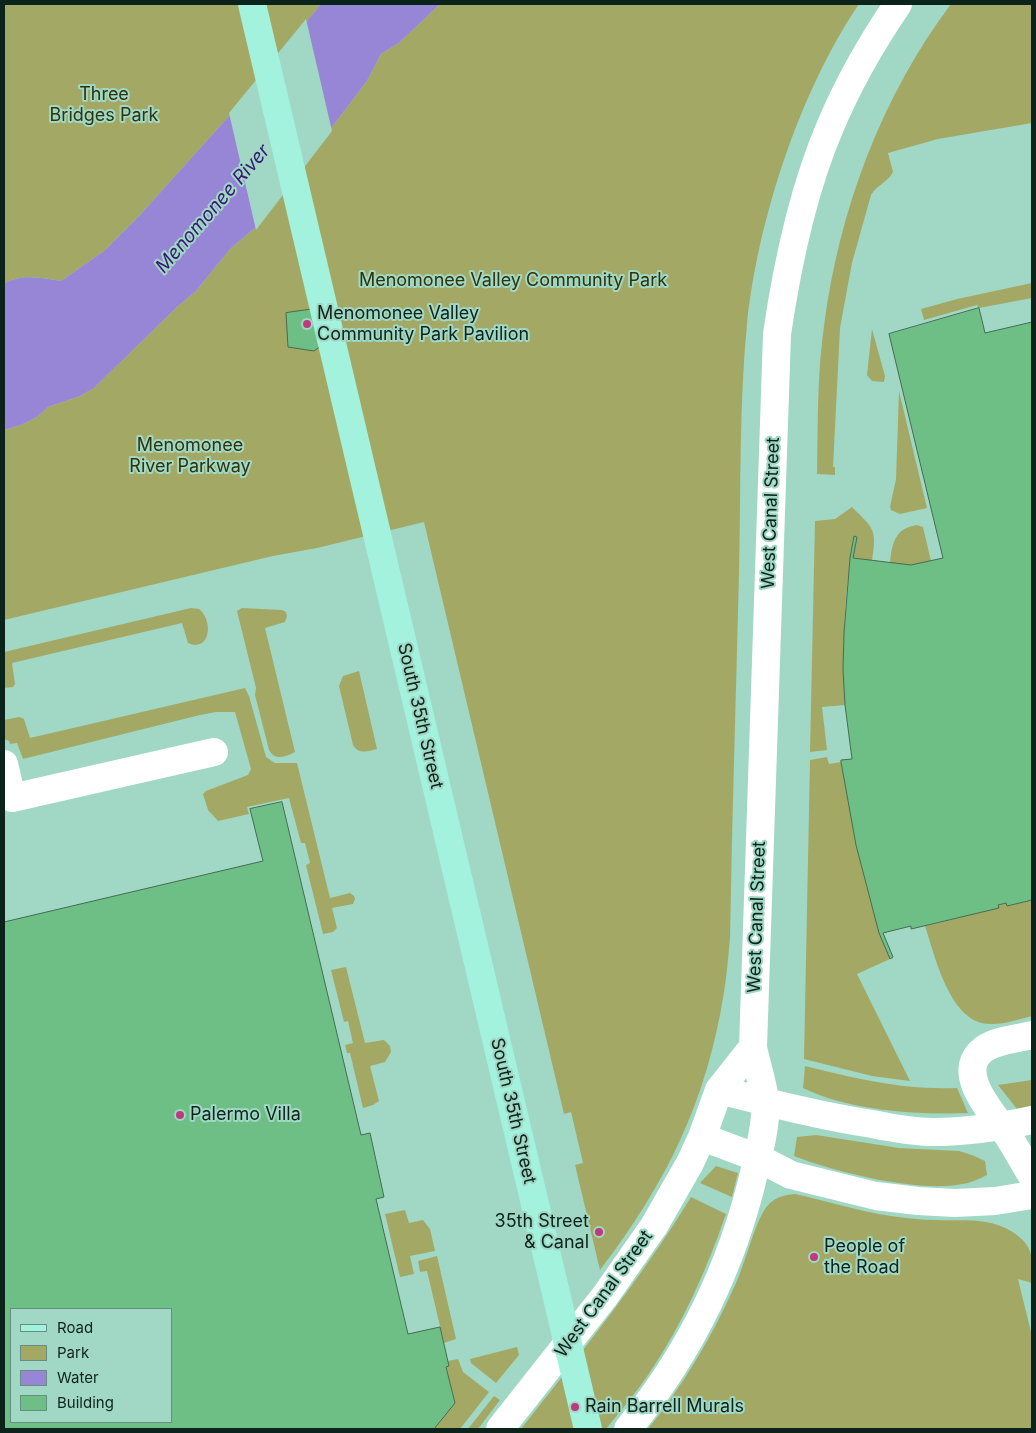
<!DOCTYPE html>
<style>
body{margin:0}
#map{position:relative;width:1036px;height:1433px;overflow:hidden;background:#a0d8c5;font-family:Inter,sans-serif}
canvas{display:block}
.frame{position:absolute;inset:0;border:5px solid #0c231c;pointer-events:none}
.legend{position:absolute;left:10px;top:1308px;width:162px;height:115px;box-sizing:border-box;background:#a0d8c5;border:1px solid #659081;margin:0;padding:6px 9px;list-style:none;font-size:15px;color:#0c231c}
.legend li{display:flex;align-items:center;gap:10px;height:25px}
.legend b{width:25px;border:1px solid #659081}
</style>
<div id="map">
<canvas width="1036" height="1433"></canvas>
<div class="frame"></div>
<ul class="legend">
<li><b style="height:6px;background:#a3f2dd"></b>Road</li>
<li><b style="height:14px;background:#a3a965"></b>Park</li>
<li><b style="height:14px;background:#9786d5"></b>Water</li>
<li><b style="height:14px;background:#6dbf86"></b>Building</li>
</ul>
</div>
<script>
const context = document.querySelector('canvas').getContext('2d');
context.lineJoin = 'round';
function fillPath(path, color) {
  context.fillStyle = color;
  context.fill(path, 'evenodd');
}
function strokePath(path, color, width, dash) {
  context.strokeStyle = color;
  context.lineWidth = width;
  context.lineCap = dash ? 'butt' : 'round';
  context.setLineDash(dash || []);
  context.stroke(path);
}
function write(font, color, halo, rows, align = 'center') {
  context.font = font + ' Inter,sans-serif';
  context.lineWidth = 4;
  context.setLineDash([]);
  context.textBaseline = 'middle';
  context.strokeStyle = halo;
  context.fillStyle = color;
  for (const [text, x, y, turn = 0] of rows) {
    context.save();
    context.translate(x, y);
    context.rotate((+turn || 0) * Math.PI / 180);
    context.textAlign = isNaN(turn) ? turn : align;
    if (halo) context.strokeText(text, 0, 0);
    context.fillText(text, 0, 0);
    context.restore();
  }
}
fillPath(new Path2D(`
 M 4,4 L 321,4 L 229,116 L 140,215 L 104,251 L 61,281 C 43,278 20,273 4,284 Z
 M 440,4 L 859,4 C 800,91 758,219 747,324 C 739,406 741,490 739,574 C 736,695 732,817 730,939 C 728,957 727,975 724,992 C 707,1101 666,1184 600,1270 L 575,1165 L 583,1163 L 571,1112 L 564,1114 L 424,522 L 317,548 L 273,556 L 4,620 L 4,430 L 21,425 L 37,417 L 48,407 L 80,396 L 94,388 L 178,306 L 196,291 L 230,249 L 256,227 L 367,81 L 381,54 L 400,42 Z
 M 951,4 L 1032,4 L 1032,123 L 938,139 L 888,153 L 893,172 C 888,182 877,185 871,195 L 852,263 L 840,328 L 833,467 L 835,467 L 835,475 L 817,474 C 818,424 817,375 824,326 C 839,211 881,97 951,4 Z
 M 1032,283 L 1032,298 L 979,308 L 977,305 L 924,320 L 921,309 L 957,299 Z
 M 872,329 L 885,376 L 884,382 L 872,381 L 867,375 Z
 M 899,391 L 927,508 L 900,514 L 891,510 L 890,507 L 896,479 Z
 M 852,507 C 874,529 877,529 872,561 L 853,558 L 857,537 L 854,536 C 844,592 842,649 845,705 L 822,707 L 827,750 L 810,752 L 815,521 L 835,519 Z
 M 917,525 L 923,527 L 931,561 L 911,565 L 890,563 C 892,543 895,528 917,525 Z
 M 191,608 L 199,609 C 214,621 210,653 188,643 L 182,623 L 12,663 L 15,684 L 13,687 L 4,688 L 4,652 Z
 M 242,608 L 282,610 L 286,612 L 287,616 L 285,622 L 265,628 L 295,752 C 285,757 275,761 269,750 L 255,695 L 256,688 L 237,611 Z
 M 359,671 L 377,749 C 368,751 359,755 353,745 L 339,686 L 343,676 Z
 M 245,688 L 249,696 L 266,757 L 275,763 L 297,763 L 330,898 L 350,893 L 354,896 L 355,899 L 353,904 L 332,908 L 337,928 L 333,932 L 323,934 L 306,865 L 310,863 L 305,843 L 301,843 L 289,798 L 247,807 L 249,814 L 218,821 L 208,810 L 203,794 L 206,791 L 248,775 L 251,769 L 235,712 L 216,712 L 200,715 L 23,759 L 17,743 L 10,744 L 9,741 L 4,739 L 4,720 L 19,717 L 24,719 L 30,738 Z
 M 827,757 L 829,764 L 841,762 C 853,829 865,895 890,959 L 857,974 L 910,1081 L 872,1076 L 804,1059 L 810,760 Z
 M 1032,900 L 1032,1016 C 1019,1019 1004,1025 990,1024 C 950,1024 935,956 925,926 L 998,908 L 998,905 L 1006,903 L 1008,906 Z
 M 346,967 L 365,1043 L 384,1040 L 390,1046 L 391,1052 L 385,1062 L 370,1066 L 379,1101 L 373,1105 L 363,1108 L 350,1053 L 347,1053 L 345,1045 L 353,1043 L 348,1021 L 344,1022 L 331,970 Z
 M 805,1066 C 858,1079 902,1090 957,1088 L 968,1113 C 917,1115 850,1111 803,1088 Z
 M 1032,1080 L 1032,1106 L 1017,1109 L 998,1085 Z
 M 816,1135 L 899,1148 L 959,1151 L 972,1155 L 985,1161 L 987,1175 C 979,1179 971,1183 962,1184 C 919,1193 835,1172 794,1156 L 797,1137 Z
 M 716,1166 L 738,1173 L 732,1197 L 700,1183 Z
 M 795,1194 C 827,1201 858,1211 891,1216 C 906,1218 921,1220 937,1220 C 961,1221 989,1217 1011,1231 C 1035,1246 1032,1257 1032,1283 L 1018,1279 L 1031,1332 L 1032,1332 L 1032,1429 L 648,1429 C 684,1384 713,1335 736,1283 C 746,1261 753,1228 765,1209 C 772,1198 783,1195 795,1194 Z
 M 691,1197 L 726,1214 C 707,1269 683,1323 650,1372 C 637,1392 621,1410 606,1429 L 521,1429 C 580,1354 641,1279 691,1197 Z
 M 405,1210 L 409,1223 L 423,1220 L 430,1229 L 435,1251 L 410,1256 L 414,1274 L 400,1277 L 385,1214 Z
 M 437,1256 L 456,1339 L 444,1343 L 427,1271 L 420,1272 L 418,1261 Z
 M 517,1347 L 519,1355 L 496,1383 L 471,1363 L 470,1359 Z
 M 458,1359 L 463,1372 L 489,1392 L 460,1429 L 434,1429 L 455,1403 L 446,1367 L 449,1366 L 448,1361 Z
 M 494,1396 L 500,1400 L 478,1429 L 468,1429 Z`), '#a3a965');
fillPath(new Path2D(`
 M 321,4 L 440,4 L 400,42 L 381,54 L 367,81 L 256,227 L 230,249 L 196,291 L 178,306 L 94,388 L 80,396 L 48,407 L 37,417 L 21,425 L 4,430 L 4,284 C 20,273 43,278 61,281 L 104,251 L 140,215 L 229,116 Z`), '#9786d5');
fillPath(new Path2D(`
 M 306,19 L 332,131 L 256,230 L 229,113 Z`), '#a0d8c5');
const building = new Path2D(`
 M 979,308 L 985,333 L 1032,322 L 1032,900 L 1007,906 L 1006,903 L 998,905 L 999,908 L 911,929 L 911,926 L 883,933 L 893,957 L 890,959 L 879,933 L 856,845 L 841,762 L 841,760 L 852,759 L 845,705 L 843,669 L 844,633 L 850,558 L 854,536 L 857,537 L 853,558 L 911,565 L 943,558 L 889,334 Z
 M 314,309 L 337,334 L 314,351 L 288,347 L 286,313 Z
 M 282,802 L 361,1135 L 370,1133 L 384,1197 L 376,1199 L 408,1334 L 440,1327 L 449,1366 L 446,1367 L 455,1403 L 434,1429 L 4,1429 L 4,922 L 263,861 L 250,809 ZM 11,1309 L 171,1309 L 171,1422 L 11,1422 Z`);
fillPath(building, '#6dbf86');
strokePath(building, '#456c50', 1);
strokePath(new Path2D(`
 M 4,764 L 12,798 L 214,752
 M 1032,1035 C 1017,1039 997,1040 984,1049 C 955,1070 988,1108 1002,1127 C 1013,1142 1022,1160 1032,1176
 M 719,1090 C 770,1103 820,1116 872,1124 C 892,1128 913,1132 933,1132 C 967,1132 1000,1127 1032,1120
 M 702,1137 L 758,1158 L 791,1175 L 876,1196 L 918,1201 L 955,1203 L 995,1201 L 1032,1195
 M 500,1429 L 605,1296 L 654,1226 L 690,1163 L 702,1137 L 719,1090 L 753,1047
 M 628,1429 C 689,1354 732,1267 754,1173 C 759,1153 767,1122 765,1102 C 764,1086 756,1063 753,1047 L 777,334 C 787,266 803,190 830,127 C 848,84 872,42 898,4`), '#fff', 28);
strokePath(new Path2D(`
 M 252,4 L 588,1429`), '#a3f2dd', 28);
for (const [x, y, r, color] of [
 [307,324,5,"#be3a7f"],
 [180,1115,5,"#be3a7f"],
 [599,1232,5,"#be3a7f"],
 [814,1257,5,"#be3a7f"],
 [575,1407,5,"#be3a7f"]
]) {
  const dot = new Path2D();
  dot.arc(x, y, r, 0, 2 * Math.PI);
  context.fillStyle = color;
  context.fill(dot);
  strokePath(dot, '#a0d8c5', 2);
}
write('18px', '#2f320a', '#a0d8c5', [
 ["Three",104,95],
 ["Bridges Park",104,116],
 ["Menomonee Valley Community Park",513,281],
 ["Menomonee",190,446],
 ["River Parkway",190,467]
]);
write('18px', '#0c231c', '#a0d8c5', [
 ["Menomonee Valley",317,314],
 ["Community Park Pavilion",317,335],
 ["Palermo Villa",190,1115],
 ["35th Street",589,1222,"right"],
 ["& Canal",589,1243,"right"],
 ["People of",824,1247],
 ["the Road",824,1268],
 ["Rain Barrell Murals",585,1407]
], 'left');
write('18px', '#0c231c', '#a0d8c5', [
 ["West Canal Street",771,513,-88],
 ["South 35th Street",420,716,77],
 ["West Canal Street",757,917,-88],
 ["South 35th Street",513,1111,77],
 ["West Canal Street",604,1294,-54]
]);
write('italic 19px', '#391774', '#a0d8c5', [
 ["Menomonee River",213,209,-49]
]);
</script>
